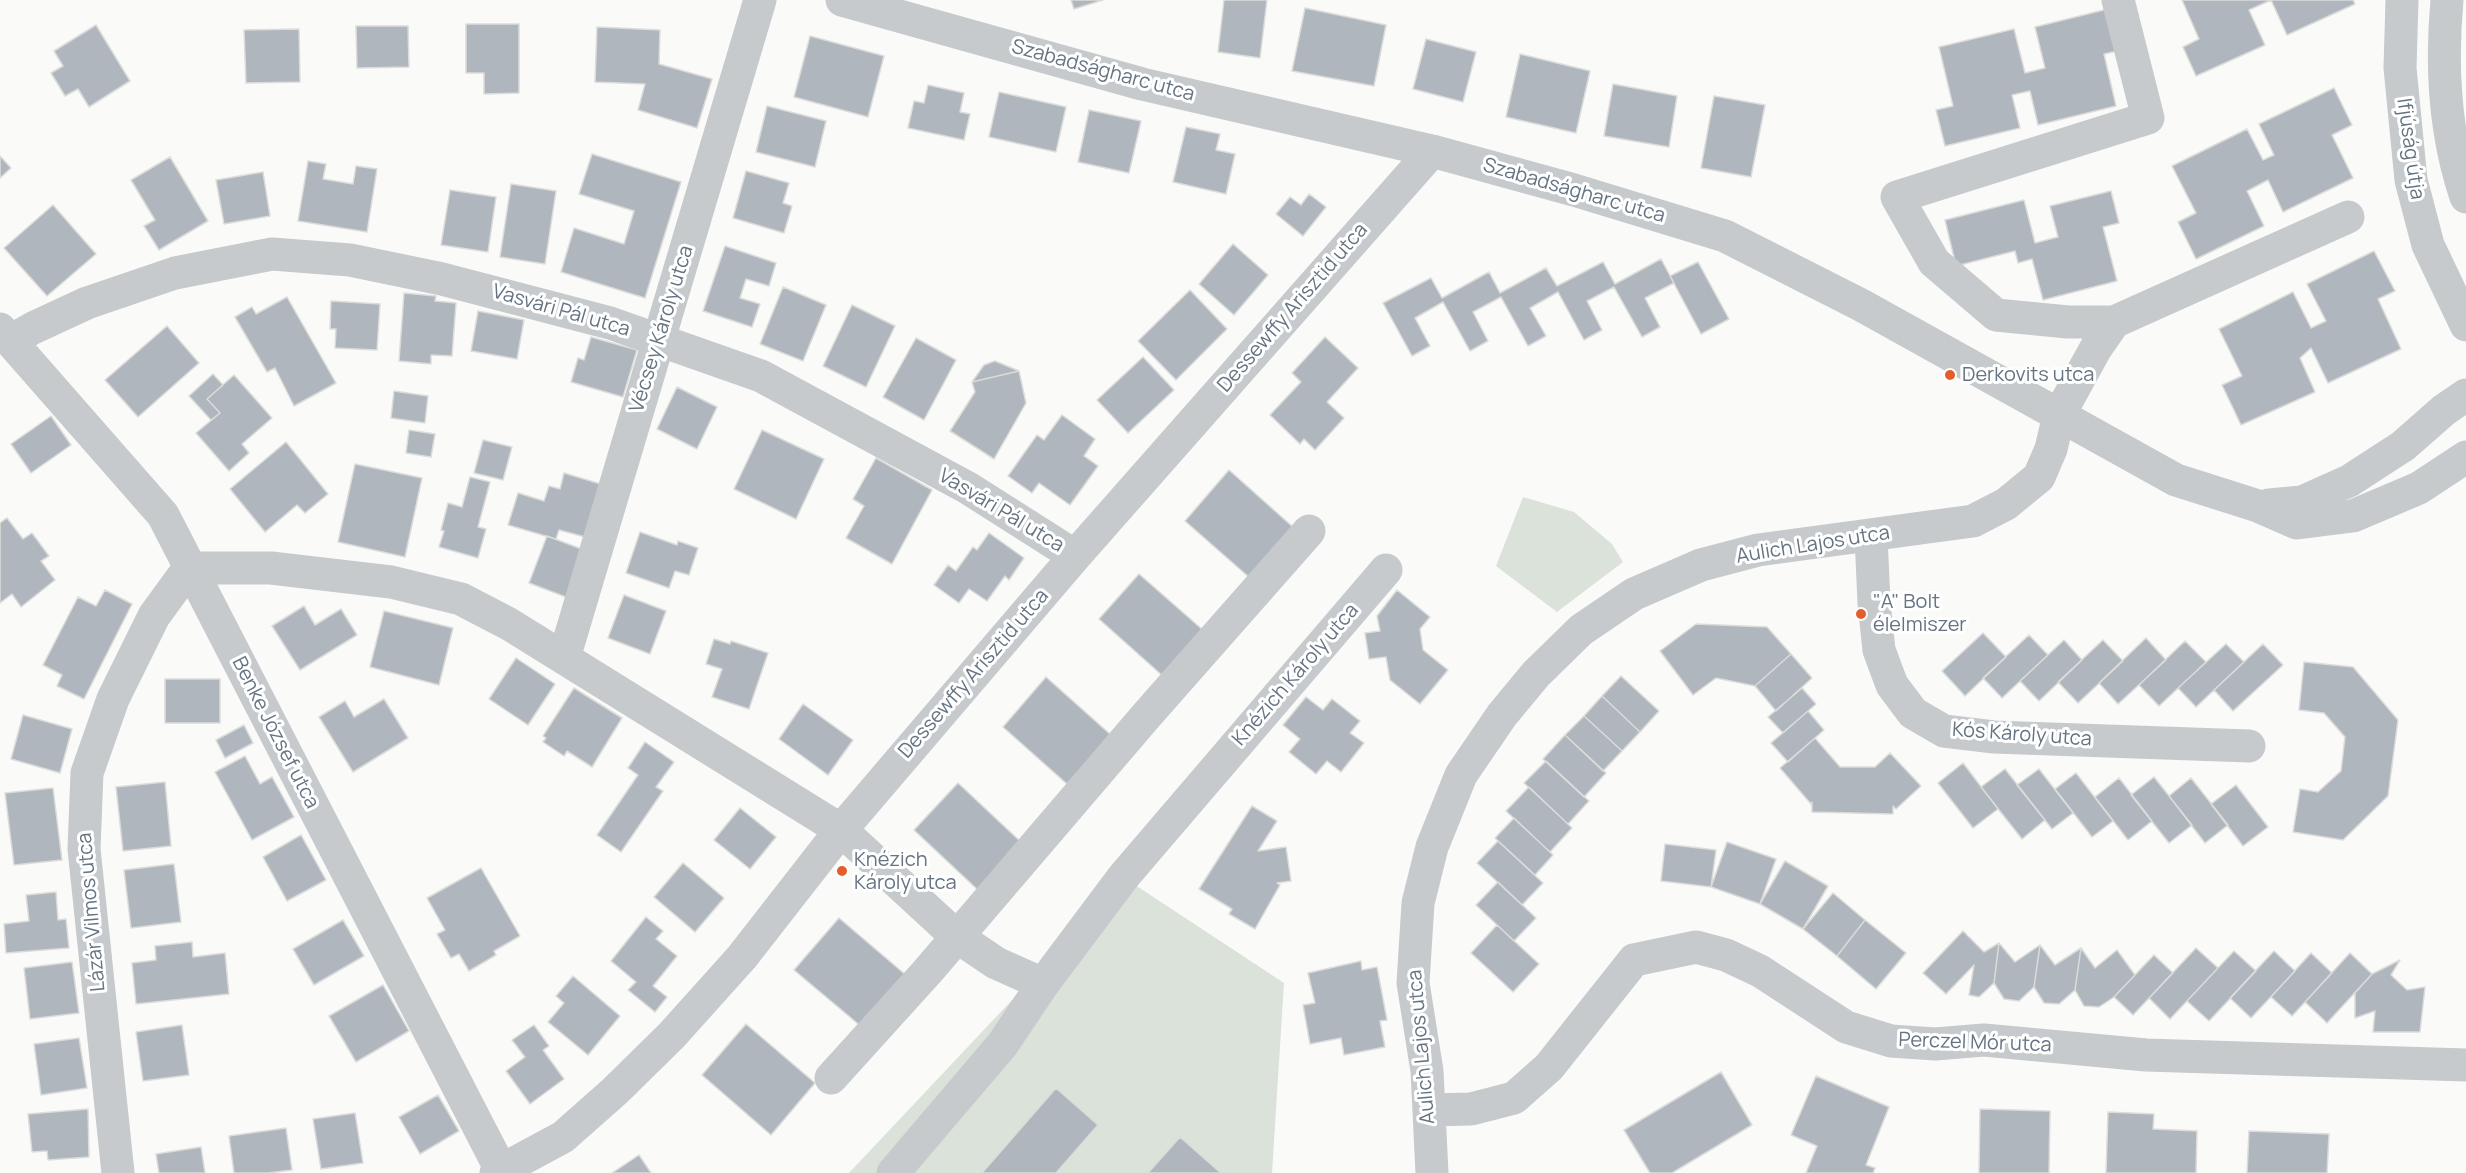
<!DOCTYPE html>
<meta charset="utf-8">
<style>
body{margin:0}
canvas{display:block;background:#fafaf8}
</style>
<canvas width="2466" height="1173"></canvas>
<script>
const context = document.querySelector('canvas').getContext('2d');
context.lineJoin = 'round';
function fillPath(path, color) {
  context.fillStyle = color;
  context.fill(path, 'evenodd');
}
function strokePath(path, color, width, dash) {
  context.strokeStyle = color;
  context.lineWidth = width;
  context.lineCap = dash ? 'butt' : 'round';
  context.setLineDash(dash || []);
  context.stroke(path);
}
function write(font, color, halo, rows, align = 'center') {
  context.font = font + ' Manrope,sans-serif';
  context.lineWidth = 6;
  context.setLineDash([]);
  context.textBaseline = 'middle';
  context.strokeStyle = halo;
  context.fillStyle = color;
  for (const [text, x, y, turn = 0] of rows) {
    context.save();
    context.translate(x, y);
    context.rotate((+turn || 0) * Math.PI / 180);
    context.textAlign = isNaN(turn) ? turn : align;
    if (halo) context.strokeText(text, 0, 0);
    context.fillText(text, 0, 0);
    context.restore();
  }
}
fillPath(new Path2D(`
 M 1523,497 L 1574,512 L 1612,544 L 1623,562 L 1557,612 L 1496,566 Z
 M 1126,879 L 1284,983 L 1272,1173 L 849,1173 Z`), '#dbe2d9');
const building = new Path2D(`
 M 1071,0 L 1103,0 L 1074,9 Z
 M 1224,0 L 1267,0 L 1260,58 L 1218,52 Z
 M 2182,0 L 2353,0 L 2355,4 L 2287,35 L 2271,0 L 2249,10 L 2265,45 L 2196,76 L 2183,47 L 2199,39 Z
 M 1305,8 L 1386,25 L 1374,86 L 1292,71 Z
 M 2112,8 L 2122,50 L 2104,54 L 2116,106 L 2038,125 L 2030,91 L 2012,95 L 2020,128 L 1945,146 L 1936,110 L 1953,106 L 1939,47 L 2014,29 L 2025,73 L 2045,68 L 2035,27 Z
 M 466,24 L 519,24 L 519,93 L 484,94 L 484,73 L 466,73 Z
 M 96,25 L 130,81 L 89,107 L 78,89 L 65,96 L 51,73 L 63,66 L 54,51 Z
 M 356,26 L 408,26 L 409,67 L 357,68 Z
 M 597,27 L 660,30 L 659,64 L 712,79 L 697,128 L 638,110 L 645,84 L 595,82 Z
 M 299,29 L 300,82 L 246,83 L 244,30 Z
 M 810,36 L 884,56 L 868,117 L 794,97 Z
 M 1426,39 L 1476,52 L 1463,102 L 1413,89 Z
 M 1520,54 L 1590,71 L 1576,133 L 1506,117 Z
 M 1613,84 L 1677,96 L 1669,147 L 1604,136 Z
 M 928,85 L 964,93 L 960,112 L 970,114 L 964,140 L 908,128 L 914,101 L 924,103 Z
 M 2334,88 L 2352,125 L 2332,135 L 2353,178 L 2283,212 L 2268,180 L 2247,191 L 2264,226 L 2196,259 L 2178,222 L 2196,213 L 2172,166 L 2247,129 L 2263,160 L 2274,155 L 2259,124 Z
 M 999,92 L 1066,107 L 1056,152 L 989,137 Z
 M 1714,96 L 1765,105 L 1751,177 L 1701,168 Z
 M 767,106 L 826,121 L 815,167 L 756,152 Z
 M 1089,110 L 1141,121 L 1129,173 L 1078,162 Z
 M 1186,127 L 1220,134 L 1216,150 L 1235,154 L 1226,194 L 1173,182 Z
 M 592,154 L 681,182 L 645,298 L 561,272 L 574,228 L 624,244 L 634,211 L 579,194 Z
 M 0,156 L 11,168 L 0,178 Z
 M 170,157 L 208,221 L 159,250 L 144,226 L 155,220 L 131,180 Z
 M 308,161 L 326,164 L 323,179 L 353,184 L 356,166 L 377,169 L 367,232 L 298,221 Z
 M 746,171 L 789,183 L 783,203 L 792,206 L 784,233 L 733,218 Z
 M 263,172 L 270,216 L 224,224 L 216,180 Z
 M 511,184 L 556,191 L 545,264 L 500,257 Z
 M 450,190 L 496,197 L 488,252 L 441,245 Z
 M 2111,191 L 2119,223 L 2103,227 L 2117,281 L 2043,300 L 2032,259 L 2018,263 L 2015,251 L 1956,266 L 1945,220 L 2024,200 L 2035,243 L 2058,237 L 2050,206 Z
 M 1309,194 L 1326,207 L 1303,236 L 1276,214 L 1290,197 L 1301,205 Z
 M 53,205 L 96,254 L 47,296 L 4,248 Z
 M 1233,244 L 1268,275 L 1234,315 L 1199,284 Z
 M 725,246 L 776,263 L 769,286 L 746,279 L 740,298 L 760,304 L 752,327 L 703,311 Z
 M 2374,251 L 2395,291 L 2378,299 L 2401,349 L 2328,383 L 2311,348 L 2300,358 L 2315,392 L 2241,425 L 2222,385 L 2242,376 L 2219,329 L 2293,292 L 2311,328 L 2326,321 L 2307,284 Z
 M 1661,259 L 1674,283 L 1645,298 L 1660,327 L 1642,337 L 1614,287 L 1587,301 L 1602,330 L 1584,340 L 1558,292 L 1530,308 L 1546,336 L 1528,346 L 1501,297 L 1473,312 L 1488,341 L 1470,351 L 1443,302 L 1415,318 L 1430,346 L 1412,356 L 1383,303 L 1431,278 L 1442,298 L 1489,272 L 1500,293 L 1546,268 L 1557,286 L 1603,262 L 1615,284 Z
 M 1698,262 L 1729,319 L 1701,334 L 1670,276 Z
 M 783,287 L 826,305 L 803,361 L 760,344 Z
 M 1190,290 L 1227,329 L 1176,380 L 1138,341 Z
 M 404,293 L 436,296 L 435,301 L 456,303 L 452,356 L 431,355 L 431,364 L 399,361 Z
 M 287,297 L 336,383 L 294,406 L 275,368 L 267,372 L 235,317 L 252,307 L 256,314 Z
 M 331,301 L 380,304 L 377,350 L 335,348 L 336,329 L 330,329 Z
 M 852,305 L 895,326 L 866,387 L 823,366 Z
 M 478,311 L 524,320 L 517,359 L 471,351 Z
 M 167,326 L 199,363 L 138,417 L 105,380 Z
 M 591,337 L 637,350 L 623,397 L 571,382 L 578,358 L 584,360 Z
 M 1325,337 L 1358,368 L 1327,402 L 1344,418 L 1315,450 L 1304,439 L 1300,444 L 1270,415 L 1301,382 L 1292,373 Z
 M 916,338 L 956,360 L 924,420 L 883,397 Z
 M 1143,357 L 1174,390 L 1128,433 L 1097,400 Z
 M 995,361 L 1019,371 L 972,382 L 984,365 Z
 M 1019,371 L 1026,403 L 994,459 L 950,431 L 975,392 L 972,382 Z
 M 213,374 L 223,385 L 207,399 L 220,413 L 211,420 L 189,396 Z
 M 234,375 L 272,418 L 242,444 L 249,453 L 229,471 L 196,433 L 220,413 L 207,399 Z
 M 677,387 L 717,407 L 697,449 L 657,429 Z
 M 394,391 L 428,396 L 425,423 L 391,418 Z
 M 1062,415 L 1095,439 L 1084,456 L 1098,466 L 1070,505 L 1039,483 L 1032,493 L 1008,476 L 1037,435 L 1044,440 Z
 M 51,416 L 71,445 L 31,473 L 11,444 Z
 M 409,430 L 435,434 L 431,457 L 406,453 Z
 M 762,430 L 824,459 L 796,519 L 734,489 Z
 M 483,440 L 512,447 L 503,480 L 474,473 Z
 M 286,442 L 328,494 L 305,513 L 297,505 L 265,532 L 230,489 Z
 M 876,458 L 932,490 L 892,564 L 846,538 L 864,506 L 853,499 Z
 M 355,464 L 422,478 L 405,557 L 338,542 Z
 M 1229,470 L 1294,528 L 1250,578 L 1185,521 Z
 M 564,473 L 604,485 L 589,538 L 559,530 L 556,539 L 508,525 L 518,493 L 544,501 L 549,486 L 560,489 Z
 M 470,477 L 490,482 L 478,527 L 486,529 L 478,558 L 439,547 L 444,531 L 441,530 L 448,503 L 462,507 Z
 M 7,518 L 23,539 L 32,533 L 49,556 L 41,561 L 55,580 L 21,607 L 12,594 L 0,603 L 0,523 Z
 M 640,532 L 677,545 L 678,541 L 698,548 L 689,575 L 675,571 L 669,588 L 626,573 Z
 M 989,533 L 1024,558 L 1009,580 L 1005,576 L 987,601 L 969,589 L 959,603 L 934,585 L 948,565 L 956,571 L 973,547 L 977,550 Z
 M 547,536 L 584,550 L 566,597 L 529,583 Z
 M 1139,574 L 1204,631 L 1164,677 L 1099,619 Z
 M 105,590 L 132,604 L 84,699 L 57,686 L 62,675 L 43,665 L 78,597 L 96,606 Z
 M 1397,590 L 1430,617 L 1420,629 L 1423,650 L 1448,670 L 1420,704 L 1390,680 L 1386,657 L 1369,659 L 1365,633 L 1380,631 L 1377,616 Z
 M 624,595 L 666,611 L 650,654 L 608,638 Z
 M 304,606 L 315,625 L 341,609 L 357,635 L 300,670 L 272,626 Z
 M 384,611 L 453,628 L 439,685 L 370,667 Z
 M 1696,624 L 1767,627 L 1791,654 L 1755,686 L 1716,678 L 1693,695 L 1660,651 Z
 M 1983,633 L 2006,657 L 1965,696 L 1942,671 Z
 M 2029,635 L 2048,655 L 2002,698 L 1983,678 Z
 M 2146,638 L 2166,660 L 2118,704 L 2099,683 Z
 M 714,639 L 730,644 L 731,641 L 768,653 L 749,709 L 712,697 L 722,669 L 706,664 Z
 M 2064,640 L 2082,660 L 2039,701 L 2020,681 Z
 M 2103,640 L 2123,661 L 2078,703 L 2058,682 Z
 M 2185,641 L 2206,662 L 2159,706 L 2139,685 Z
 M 2226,644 L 2244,662 L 2196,707 L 2178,688 Z
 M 2263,644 L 2283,665 L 2233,711 L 2214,690 Z
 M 1791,654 L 1812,678 L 1776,711 L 1755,686 Z
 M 516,658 L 555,684 L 528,725 L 489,699 Z
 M 2304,662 L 2353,667 L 2398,720 L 2388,796 L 2343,840 L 2293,832 L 2300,789 L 2318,792 L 2341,771 L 2345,737 L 2324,713 L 2299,710 Z
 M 1621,676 L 1659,711 L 1640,732 L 1602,696 Z
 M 1046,677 L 1111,735 L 1067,784 L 1003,727 Z
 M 165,679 L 220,679 L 220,723 L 165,723 Z
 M 574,688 L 622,718 L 592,767 L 567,751 L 564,756 L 543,742 L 546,738 L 543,736 Z
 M 1802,688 L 1816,704 L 1783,733 L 1768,717 Z
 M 1602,696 L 1640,732 L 1622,751 L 1584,716 Z
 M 1306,697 L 1323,710 L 1332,699 L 1360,721 L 1350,733 L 1364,743 L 1341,772 L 1327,761 L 1316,774 L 1289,752 L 1300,739 L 1283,725 Z
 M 384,699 L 408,738 L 353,772 L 319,717 L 345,701 L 354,717 Z
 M 803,704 L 853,740 L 828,775 L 779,739 Z
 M 1808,711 L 1824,730 L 1788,762 L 1771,743 Z
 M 23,715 L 72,729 L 60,773 L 11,759 Z
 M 1584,716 L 1622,751 L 1603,771 L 1565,735 Z
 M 244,725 L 253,743 L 225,758 L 216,740 Z
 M 1565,735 L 1606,773 L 1584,797 L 1543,759 Z
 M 1815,738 L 1840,767 L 1875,767 L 1890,753 L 1921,786 L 1896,809 L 1893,806 L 1893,814 L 1812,812 L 1812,802 L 1811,804 L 1780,768 Z
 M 645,742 L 674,762 L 656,787 L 663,791 L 621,852 L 597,835 L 638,775 L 628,768 Z
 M 245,756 L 260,784 L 272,777 L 294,817 L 252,840 L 215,772 Z
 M 1546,761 L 1589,801 L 1568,824 L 1524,783 Z
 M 1963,763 L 1998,809 L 1973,828 L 1938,783 Z
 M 2005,769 L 2045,820 L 2022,839 L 1981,787 Z
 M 2039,769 L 2073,813 L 2052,829 L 2017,785 Z
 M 2076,773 L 2113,821 L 2092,837 L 2055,789 Z
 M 2154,777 L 2192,825 L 2169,843 L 2131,795 Z
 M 2119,778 L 2152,821 L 2128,840 L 2095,797 Z
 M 2191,778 L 2228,825 L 2205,843 L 2169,796 Z
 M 165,782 L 171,846 L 123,851 L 116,787 Z
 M 958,783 L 1023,844 L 979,891 L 914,830 Z
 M 2236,785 L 2268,827 L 2243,846 L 2211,804 Z
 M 1529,787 L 1572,828 L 1550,852 L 1506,811 Z
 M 53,788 L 62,860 L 14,865 L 5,793 Z
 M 1252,806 L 1277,821 L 1258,851 L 1286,847 L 1291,881 L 1277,883 L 1280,885 L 1255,929 L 1229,914 L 1232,909 L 1199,889 Z
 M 740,808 L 776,837 L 750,869 L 714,840 Z
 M 1514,818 L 1553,855 L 1535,875 L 1495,838 Z
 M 301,835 L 326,880 L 287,901 L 263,857 Z
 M 1498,841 L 1543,883 L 1522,905 L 1477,863 Z
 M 1727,842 L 1776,859 L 1760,904 L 1711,887 Z
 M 1665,844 L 1716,850 L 1711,887 L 1661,881 Z
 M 1785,861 L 1828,886 L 1803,929 L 1760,904 Z
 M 683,863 L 724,898 L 695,932 L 654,897 Z
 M 174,864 L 181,922 L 131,928 L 124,870 Z
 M 481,868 L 520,936 L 494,951 L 496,955 L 469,971 L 459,954 L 451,958 L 437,934 L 445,930 L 427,898 Z
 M 1498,882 L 1536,918 L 1514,941 L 1476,905 Z
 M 56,892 L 58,920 L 66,919 L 69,948 L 6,953 L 4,924 L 29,921 L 26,895 Z
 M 1833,893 L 1865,920 L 1837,956 L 1803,929 Z
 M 646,917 L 663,931 L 656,939 L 677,956 L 653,986 L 667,997 L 655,1012 L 628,990 L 636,982 L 611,961 Z
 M 839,918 L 907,976 L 863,1028 L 794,970 Z
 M 343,920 L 364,956 L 314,985 L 293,949 Z
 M 1865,920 L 1906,953 L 1876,989 L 1837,956 Z
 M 1497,925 L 1539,964 L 1513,992 L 1471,953 Z
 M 1963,931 L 1984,952 L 1999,943 L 1994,983 L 1979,997 L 1969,995 L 1974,965 L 1946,994 L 1923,973 Z
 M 192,942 L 193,957 L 225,953 L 229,994 L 136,1004 L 132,963 L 156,960 L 155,946 Z
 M 1999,943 L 2015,962 L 2040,945 L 2034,987 L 2019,1001 L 2004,999 L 1994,983 Z
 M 2040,945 L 2055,965 L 2081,948 L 2075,990 L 2059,1004 L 2044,1003 L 2034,987 Z
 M 2081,948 L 2095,968 L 2117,950 L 2135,975 L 2114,997 L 2099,1007 L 2084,1006 L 2075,990 Z
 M 2196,948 L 2218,968 L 2170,1019 L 2149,998 Z
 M 2234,951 L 2256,971 L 2209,1021 L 2187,1001 Z
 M 2274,951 L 2295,971 L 2251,1018 L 2230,998 Z
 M 2311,953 L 2332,973 L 2292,1016 L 2271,997 Z
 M 2350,953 L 2372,974 L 2327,1023 L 2305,1002 Z
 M 2154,955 L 2173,973 L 2133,1015 L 2114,997 Z
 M 2400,960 L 2391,975 L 2407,990 L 2425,987 L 2420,1032 L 2373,1032 L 2375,1011 L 2355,1018 L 2355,993 L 2372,974 Z
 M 1361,961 L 1362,970 L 1377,967 L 1387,1020 L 1380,1021 L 1385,1047 L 1344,1055 L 1341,1038 L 1310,1044 L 1303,1005 L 1315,1003 L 1308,973 Z
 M 72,962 L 79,1013 L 30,1019 L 24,968 Z
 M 573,976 L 620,1016 L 588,1055 L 548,1022 L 564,1003 L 556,996 Z
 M 383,985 L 409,1031 L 356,1062 L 329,1016 Z
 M 746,1024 L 815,1083 L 771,1135 L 702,1075 Z
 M 182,1025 L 189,1075 L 143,1081 L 136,1032 Z
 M 534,1025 L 549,1046 L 543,1050 L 564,1079 L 530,1104 L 506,1071 L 525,1057 L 512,1040 Z
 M 79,1038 L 87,1088 L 41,1095 L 34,1044 Z
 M 1721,1072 L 1752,1125 L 1672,1173 L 1650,1173 L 1624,1130 Z
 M 1816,1076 L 1889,1107 L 1866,1165 L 1875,1168 L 1873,1173 L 1806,1173 L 1817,1146 L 1791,1135 Z
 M 1056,1088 L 1098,1125 L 1056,1173 L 982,1173 Z
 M 438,1095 L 459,1131 L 420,1154 L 399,1117 Z
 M 88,1109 L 89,1157 L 48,1160 L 47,1151 L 32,1152 L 28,1114 Z
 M 1980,1109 L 2050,1111 L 2049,1173 L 1979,1173 Z
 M 2108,1112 L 2154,1114 L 2153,1129 L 2197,1131 L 2196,1173 L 2106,1173 Z
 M 355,1113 L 363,1163 L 321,1169 L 313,1119 Z
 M 286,1128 L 292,1170 L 268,1173 L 234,1173 L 229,1136 Z
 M 2249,1131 L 2329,1134 L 2327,1173 L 2247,1173 Z
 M 1180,1137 L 1221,1173 L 1148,1173 Z
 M 201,1147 L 205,1173 L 159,1173 L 156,1154 Z
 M 639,1155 L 651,1173 L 612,1173 Z`);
fillPath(building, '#afb6bd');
strokePath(building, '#dcdcda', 1.5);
strokePath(new Path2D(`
 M 842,0 L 1142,84 L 1432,151 L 1574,190 L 1725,236 L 1861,305 L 2176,480 L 2258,506 L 2297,523 L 2353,516 L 2419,488 L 2466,457
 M 2118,0 L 2148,118 L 1897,197 L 1934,262 L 1996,315 L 2068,322 L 2114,322 L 2348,217
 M 2402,0 L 2400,68 L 2411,180 L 2428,245 L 2466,325
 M 2447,0 C 2441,65 2445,135 2466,197
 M 0,329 L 163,515 L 501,1170
 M 10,341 L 33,328 L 87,303 L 175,273 L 272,254 L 350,260 L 442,279 L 610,323 L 761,376 L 968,488 L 1075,556
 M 2269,505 L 2302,502 L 2349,481 L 2403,446 L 2444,410 L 2466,395
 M 1871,536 L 1874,603 L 1879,650 L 1892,685 L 1913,713 L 1944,731 L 1994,737 L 2249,746
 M 189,568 L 271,568 L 391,582 L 461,599 L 509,624 L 841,830 L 956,936 L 996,963 L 1043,984 L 1124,876 L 1386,570
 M 564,658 L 760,0
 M 831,1078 L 927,972 L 1146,716 L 1309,531
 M 1430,1110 L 1471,1109 L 1514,1098 L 1549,1067 L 1634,960 L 1696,947 L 1726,955 L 1760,971 L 1846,1027 L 1891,1041 L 1935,1044 L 1984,1040 L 2146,1055 L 2466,1065
 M 118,1173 L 84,849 L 87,773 L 113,699 L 154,616 L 189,568
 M 496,1173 L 563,1137 L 615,1091 L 672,1035 L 742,957 L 841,830 L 1075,556 L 1432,151
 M 893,1173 L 1002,1045 L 1043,984
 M 1432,1173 L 1427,1071 L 1413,983 L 1418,903 L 1432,847 L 1461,775 L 1502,715 L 1536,674 L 1581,630 L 1634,594 L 1701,565 L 1758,550 L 1973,521 L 2006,504 L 2039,477 L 2051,449 L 2059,415 L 2096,348 L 2114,322`), '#c6cacd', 33);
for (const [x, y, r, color] of [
 [1950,375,6,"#e45e2d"],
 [1861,614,6,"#e45e2d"],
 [842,871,6,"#e45e2d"]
]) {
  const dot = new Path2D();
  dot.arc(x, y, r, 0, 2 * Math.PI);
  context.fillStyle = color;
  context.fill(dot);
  strokePath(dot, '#fff', 2);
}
write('20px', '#657483', '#fff', [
 ["Szabadságharc utca",1103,71,15],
 ["Ifjúság útja",2410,149,82],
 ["Szabadságharc utca",1574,191,16],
 ["Dessewffy Arisztid utca",1293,308,-49],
 ["Vasvári Pál utca",561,311,16],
 ["Vécsey Károly utca",662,329,-73],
 ["Vasvári Pál utca",1001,511,31],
 ["Aulich Lajos utca",1813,545,-9],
 ["Dessewffy Arisztid utca",974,674,-49],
 ["Knézich Károly utca",1296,675,-49],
 ["Benke József utca",275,733,63],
 ["Kós Károly utca",2022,735,4],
 ["Lázár Vilmos utca",92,912,-95],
 ["Perczel Mór utca",1975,1043,2],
 ["Aulich Lajos utca",1422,1047,-95]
]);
write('20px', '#657483', '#fff', [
 ["Derkovits utca",1962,375],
 ["\"A\" Bolt",1873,602],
 ["élelmiszer",1873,625],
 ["Knézich",854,860],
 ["Károly utca",854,883]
], 'left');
</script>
